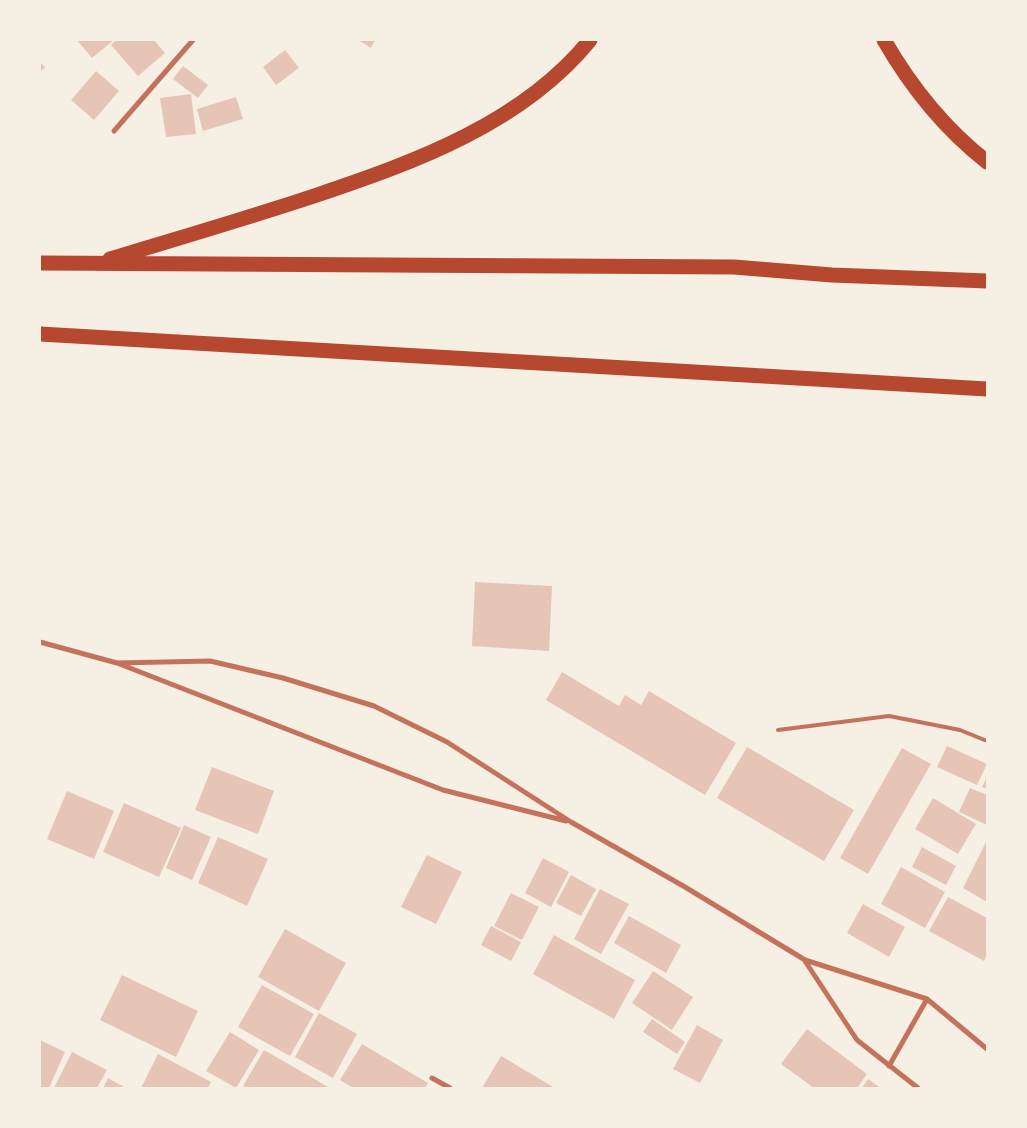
<!DOCTYPE html>
<style>
body{margin:0}
#map{position:relative;width:1027px;height:1128px;overflow:hidden;background:#f6efe4;font-family:"Public Sans",sans-serif}
canvas{display:block}
.frame{position:absolute;inset:0;border:41px solid #f6efe4;pointer-events:none}
</style>
<div id="map">
<canvas width="1027" height="1128"></canvas>
<div class="frame"></div>
</div>
<script>
const context = document.querySelector('canvas').getContext('2d');
context.lineJoin = 'round';
function fillPath(path, color) {
  context.fillStyle = color;
  context.fill(path, 'evenodd');
}
function strokePath(path, color, width, dash) {
  context.strokeStyle = color;
  context.lineWidth = width;
  context.lineCap = dash ? 'butt' : 'round';
  context.setLineDash(dash || []);
  context.stroke(path);
}
fillPath(new Path2D(`
 M 77,40 L 114,40 L 92,58 Z
 M 116,40 L 154,40 L 165,53 L 138,76 L 111,45 Z
 M 358,40 L 375,40 L 371,48 Z
 M 285,50 L 299,68 L 276,85 L 263,67 Z
 M 40,62 L 45,67 L 40,72 Z
 M 183,66 L 208,85 L 198,98 L 173,79 Z
 M 96,71 L 119,91 L 94,120 L 71,100 Z
 M 191,94 L 196,134 L 166,137 L 160,98 Z
 M 236,97 L 243,119 L 203,131 L 197,109 Z
 M 475,582 L 552,586 L 549,651 L 472,646 Z
 M 562,672 L 619,706 L 625,695 L 641,705 L 649,691 L 736,743 L 705,795 L 546,700 Z
 M 947,746 L 987,764 L 977,785 L 937,767 Z
 M 747,747 L 854,810 L 824,861 L 717,798 Z
 M 902,748 L 931,764 L 868,874 L 840,858 Z
 M 212,767 L 274,791 L 258,834 L 195,810 Z
 M 987,777 L 987,789 L 982,787 Z
 M 970,788 L 987,795 L 987,825 L 959,812 Z
 M 67,791 L 114,811 L 94,859 L 47,839 Z
 M 933,798 L 976,824 L 958,854 L 915,829 Z
 M 124,803 L 181,828 L 159,877 L 103,852 Z
 M 184,825 L 211,837 L 192,880 L 166,868 Z
 M 218,837 L 268,859 L 247,906 L 198,883 Z
 M 987,840 L 987,902 L 963,888 Z
 M 922,847 L 956,866 L 946,885 L 912,867 Z
 M 427,855 L 462,872 L 436,924 L 401,907 Z
 M 543,858 L 569,872 L 551,907 L 525,893 Z
 M 901,867 L 945,892 L 925,928 L 881,904 Z
 M 571,875 L 596,889 L 581,916 L 556,903 Z
 M 600,889 L 629,904 L 601,954 L 574,939 Z
 M 511,893 L 539,907 L 522,940 L 494,926 Z
 M 948,897 L 987,918 L 987,955 L 984,961 L 929,931 Z
 M 863,904 L 905,927 L 889,957 L 847,933 Z
 M 629,916 L 681,945 L 666,973 L 614,943 Z
 M 491,926 L 521,942 L 511,961 L 481,945 Z
 M 285,929 L 346,963 L 319,1011 L 258,977 Z
 M 554,935 L 635,980 L 614,1019 L 533,974 Z
 M 653,971 L 693,997 L 672,1030 L 632,1003 Z
 M 122,975 L 198,1011 L 176,1057 L 100,1020 Z
 M 262,985 L 314,1014 L 290,1056 L 238,1027 Z
 M 319,1013 L 357,1034 L 333,1078 L 295,1057 Z
 M 652,1019 L 685,1042 L 677,1054 L 643,1032 Z
 M 697,1025 L 723,1040 L 700,1083 L 673,1069 Z
 M 807,1029 L 867,1074 L 857,1088 L 814,1088 L 781,1064 Z
 M 230,1032 L 259,1050 L 236,1088 L 206,1071 Z
 M 40,1040 L 65,1052 L 49,1088 L 40,1088 Z
 M 362,1044 L 428,1083 L 425,1088 L 353,1088 L 340,1080 Z
 M 264,1050 L 330,1088 L 247,1088 L 243,1086 Z
 M 72,1052 L 107,1070 L 97,1088 L 54,1088 Z
 M 158,1054 L 211,1082 L 208,1088 L 141,1088 Z
 M 501,1056 L 555,1088 L 482,1088 Z
 M 108,1078 L 126,1088 L 103,1088 Z
 M 868,1079 L 881,1088 L 862,1088 Z`), '#e6c5b7');
strokePath(new Path2D(`
 M 778,730 L 889,716 L 960,730 L 987,741`), '#c5725c', 4);
strokePath(new Path2D(`
 M 114,131 L 193,40
 M 40,642 L 117,663 L 443,790 L 566,821
 M 117,663 L 210,661 L 283,678 L 374,706 L 447,742 L 571,822 L 685,887 L 805,960 L 927,999 L 987,1049
 M 805,961 L 857,1040 L 918,1088
 M 889,1066 L 927,999
 M 432,1078 L 450,1088`), '#c5725c', 5);
strokePath(new Path2D(`
 M 884,40 C 911,87 945,129 987,162
 M 110,259 C 179,238 248,218 317,195 C 415,162 523,123 590,40
 M 40,263 L 734,267 L 832,275 L 987,281
 M 40,334 L 987,389`), '#b5482f', 15);
</script>
